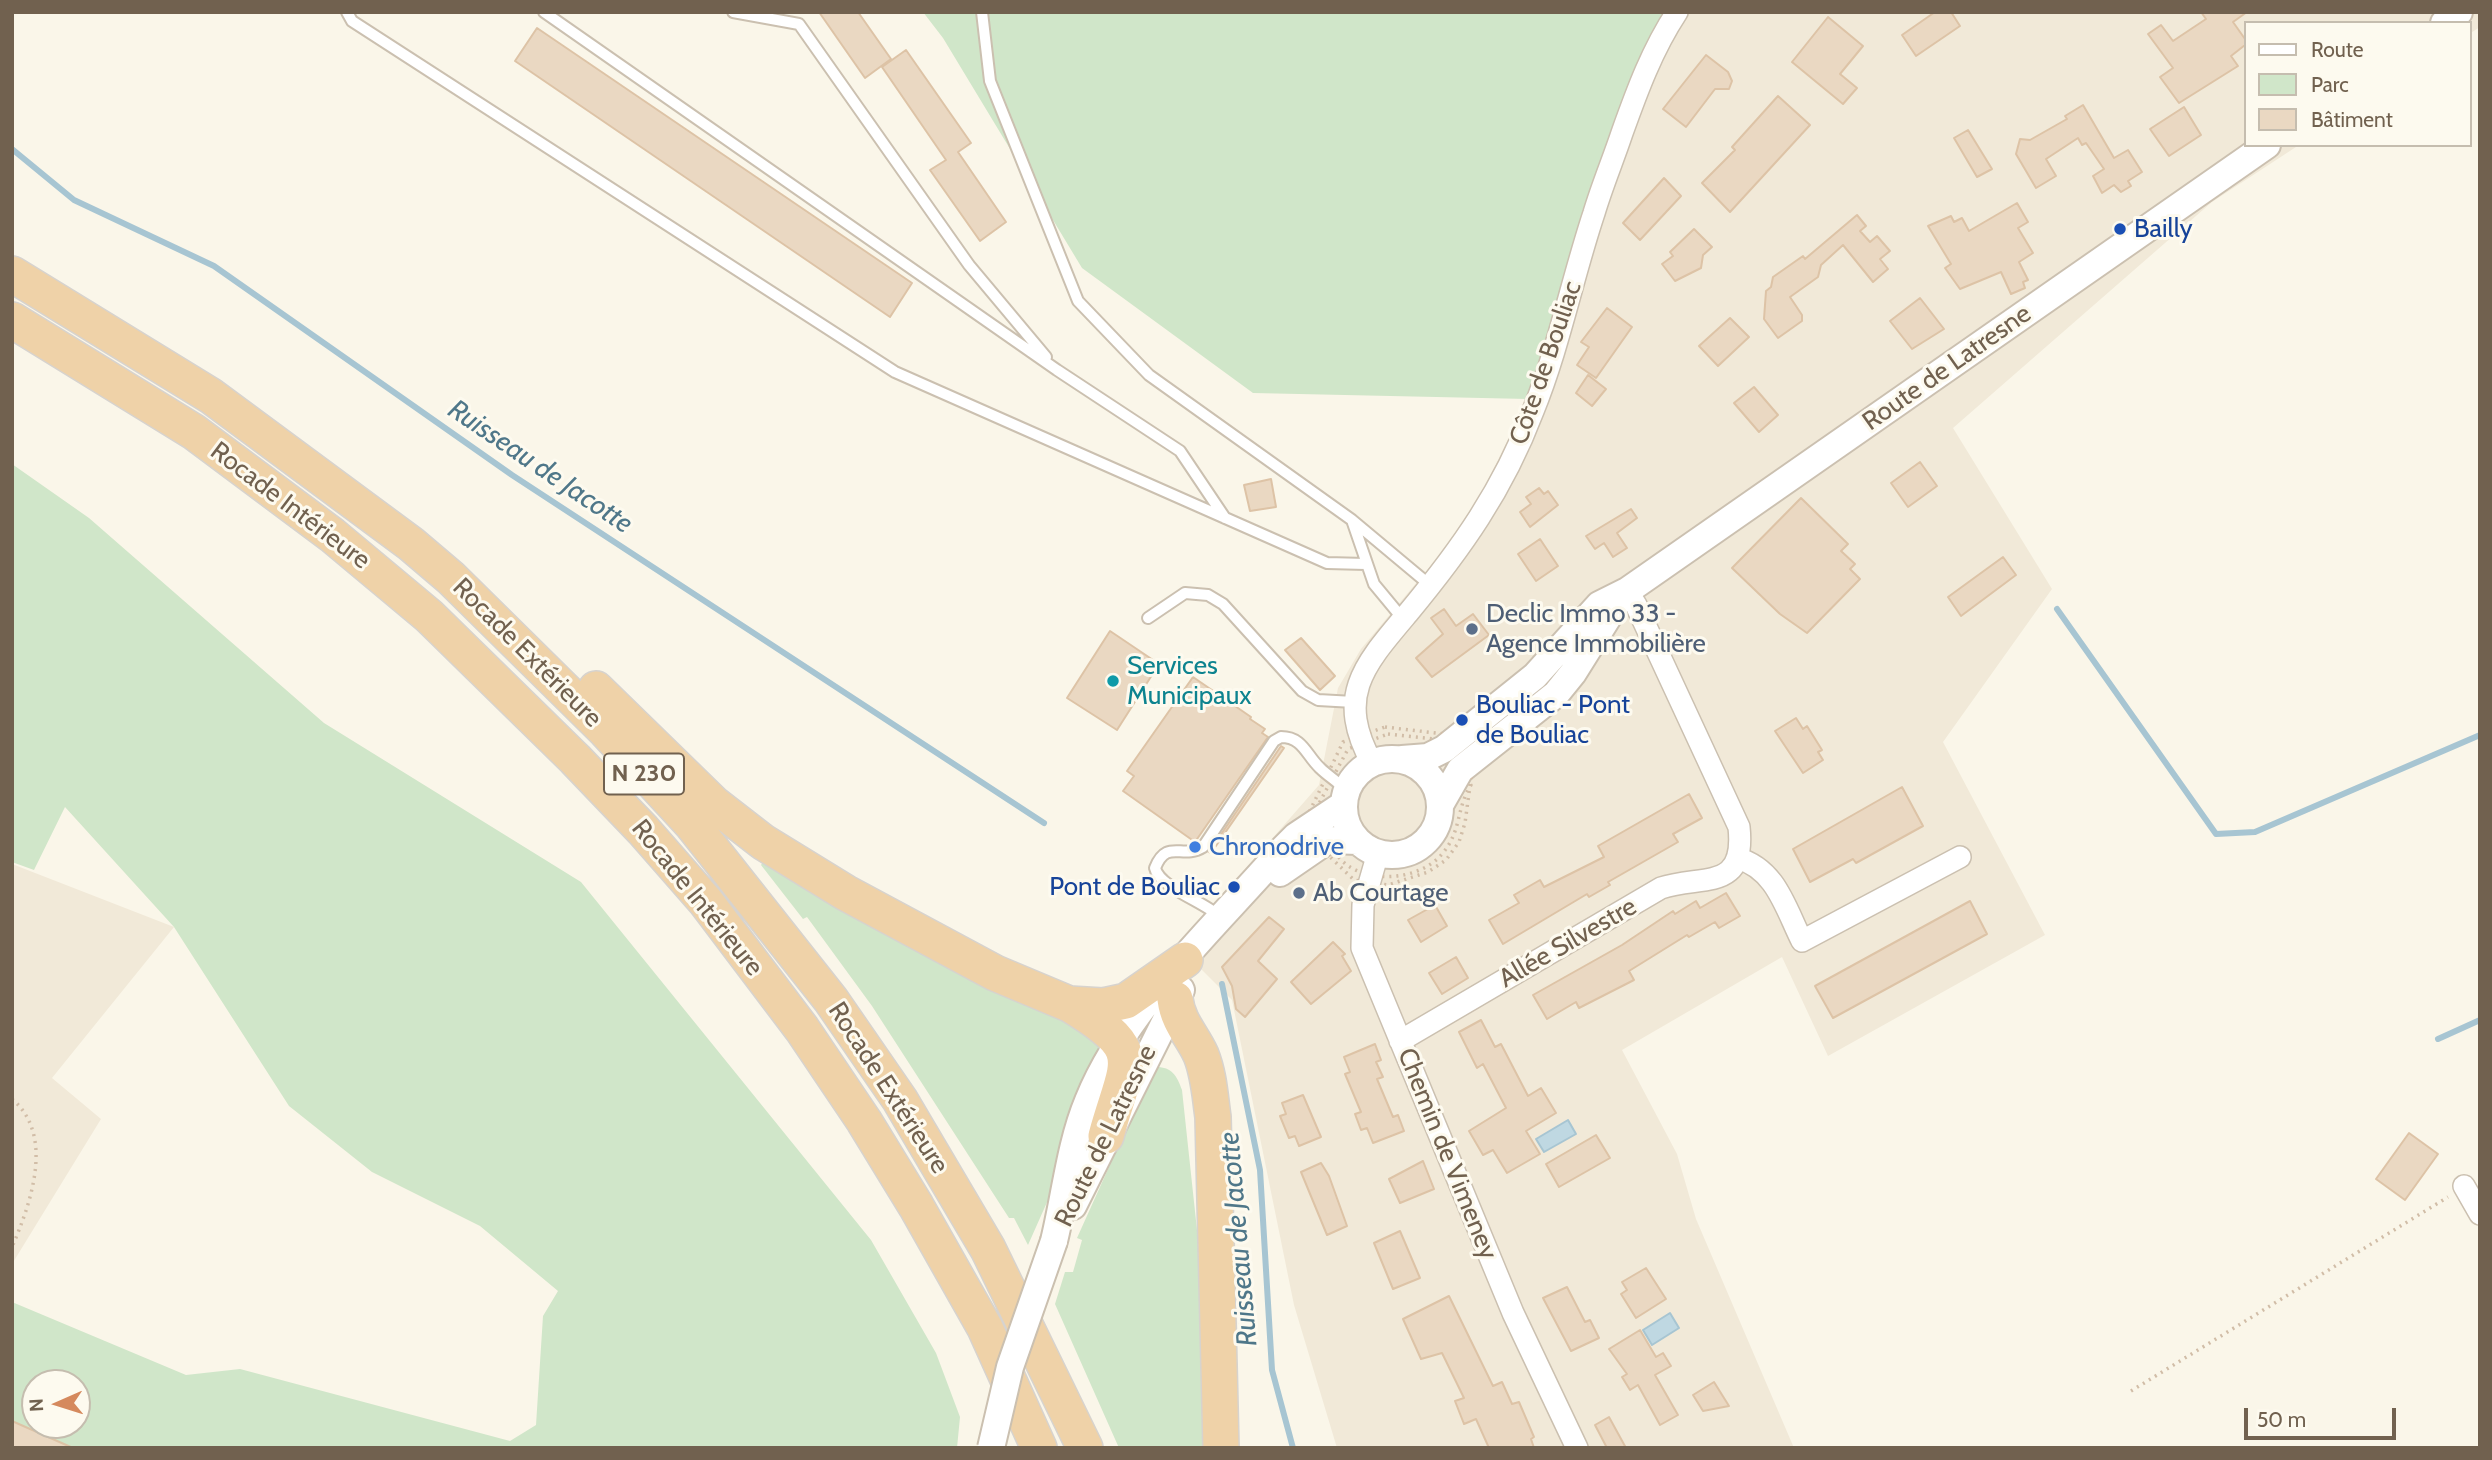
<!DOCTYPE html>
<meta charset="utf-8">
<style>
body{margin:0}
#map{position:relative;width:2492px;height:1460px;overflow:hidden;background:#faf6e9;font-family:Cabin,sans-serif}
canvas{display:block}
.frame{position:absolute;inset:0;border:14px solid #71614f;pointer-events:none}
.legend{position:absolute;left:2244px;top:21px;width:228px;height:126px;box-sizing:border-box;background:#fdfaef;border:2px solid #c5bdaf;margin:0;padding:9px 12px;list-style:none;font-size:21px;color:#71614f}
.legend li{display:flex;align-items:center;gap:14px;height:35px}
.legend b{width:35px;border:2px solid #c5bdaf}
.north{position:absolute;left:21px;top:1369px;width:70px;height:70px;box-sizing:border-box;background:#fdfaef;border:2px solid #c5bdaf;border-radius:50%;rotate:267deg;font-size:19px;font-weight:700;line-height:28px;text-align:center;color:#71614f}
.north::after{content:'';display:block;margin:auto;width:24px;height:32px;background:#d5895d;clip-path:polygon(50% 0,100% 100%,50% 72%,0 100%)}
.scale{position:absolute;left:2244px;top:1408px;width:152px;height:32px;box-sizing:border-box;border:4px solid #71614f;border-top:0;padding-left:9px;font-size:21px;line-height:24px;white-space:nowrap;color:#71614f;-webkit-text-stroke:5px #fdfaef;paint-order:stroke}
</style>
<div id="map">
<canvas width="2492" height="1460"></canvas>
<div class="frame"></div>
<ul class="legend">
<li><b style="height:9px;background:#fff"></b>Route</li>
<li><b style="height:19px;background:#d0e6c9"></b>Parc</li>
<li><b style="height:19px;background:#ead8c2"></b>Bâtiment</li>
</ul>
<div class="north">N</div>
<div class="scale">50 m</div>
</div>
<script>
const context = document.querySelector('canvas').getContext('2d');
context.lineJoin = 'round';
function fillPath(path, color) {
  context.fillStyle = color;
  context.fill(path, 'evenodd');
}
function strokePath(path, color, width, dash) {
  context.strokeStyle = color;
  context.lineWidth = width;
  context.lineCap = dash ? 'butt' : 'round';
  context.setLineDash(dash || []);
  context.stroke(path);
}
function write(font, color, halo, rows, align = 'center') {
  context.font = font + ' Cabin,sans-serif';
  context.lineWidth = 6;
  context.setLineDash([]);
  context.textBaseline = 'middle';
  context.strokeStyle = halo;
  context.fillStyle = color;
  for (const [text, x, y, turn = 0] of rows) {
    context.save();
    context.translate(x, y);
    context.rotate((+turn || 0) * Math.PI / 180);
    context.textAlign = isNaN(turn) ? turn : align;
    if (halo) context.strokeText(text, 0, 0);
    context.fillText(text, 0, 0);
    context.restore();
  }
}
fillPath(new Path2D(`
 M 1664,12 L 2480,12 L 2480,27 L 2469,34 L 2469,23 L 2245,23 L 2245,145 L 2299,145 L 2212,202 L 1953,428 L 2052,589 L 1943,742 L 2045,935 L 1828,1056 L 1782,957 L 1622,1050 L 1677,1154 L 1696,1219 L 1794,1448 L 1337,1448 L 1294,1305 L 1232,1000 L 1178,946 L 1319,785 L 1338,688 L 1361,649 L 1468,521 L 1528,399 L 1593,188 Z
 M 12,864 L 174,927 L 52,1078 L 101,1119 L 12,1264 Z`), '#f1e9d8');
fillPath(new Path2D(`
 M 923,12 L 1664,12 L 1593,188 L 1528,399 L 1253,393 L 1082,268 L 943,38 Z
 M 12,464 L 89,518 L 324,723 L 581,882 L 871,1240 L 936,1353 L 960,1417 L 957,1448 L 12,1448 L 12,1302 L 186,1375 L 240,1369 L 510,1441 L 536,1425 L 543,1316 L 558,1291 L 480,1226 L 372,1172 L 289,1106 L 174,927 L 65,807 L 34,870 L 12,862 ZM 35,1383 L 77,1383 L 77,1425 L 35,1425 Z
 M 765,859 L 1104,1041 L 1081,1083 L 1069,1114 L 1052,1191 L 1028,1245 L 1014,1218 L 1009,1218 L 872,1006 L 807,917 L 803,919 L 761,865 Z
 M 1154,1067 C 1171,1066 1177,1075 1182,1090 L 1206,1314 L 1207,1448 L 1119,1448 L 1055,1304 L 1065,1272 L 1073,1272 L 1082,1240 L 1077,1238 Z`), '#d0e6c9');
const water = new Path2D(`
 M 1568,1120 L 1576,1134 L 1544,1152 L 1536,1139 Z
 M 1670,1313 L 1679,1328 L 1652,1345 L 1643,1330 Z`);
fillPath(water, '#bfd8e2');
strokePath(water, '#a7c5d2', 2);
strokePath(new Path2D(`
 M 12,149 L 74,200 L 214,266 L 512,475 L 1044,823
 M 2057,609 L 2216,834 L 2255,832 L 2480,735
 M 1222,984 L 1260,1170 L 1272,1370 L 1293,1448
 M 2438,1039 L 2480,1020`), '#a7c5d2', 6);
const building = new Path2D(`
 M 819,12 L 858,12 L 891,59 L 865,78 Z
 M 1935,12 L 1951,12 L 1960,26 L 1916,56 L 1902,35 Z
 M 2201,12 L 2247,12 L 2233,22 L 2245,39 L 2245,45 L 2231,56 L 2238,66 L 2179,103 L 2160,77 L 2173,68 L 2148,34 L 2161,25 L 2173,41 L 2206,19 Z
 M 1828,17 L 1863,46 L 1840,74 L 1857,88 L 1843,104 L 1792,62 Z
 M 537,28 L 912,283 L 890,317 L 515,61 Z
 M 906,50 L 971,143 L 958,152 L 1006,222 L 980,241 L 930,170 L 946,160 L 882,67 Z
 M 1706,55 L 1728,72 L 1732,81 L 1729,89 L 1715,89 L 1686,127 L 1663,109 Z
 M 1778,96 L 1810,125 L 1730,212 L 1702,183 L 1735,150 L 1732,147 Z
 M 2083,105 L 2114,158 L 2128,150 L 2142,172 L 2128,181 L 2131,186 L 2121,192 L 2114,185 L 2102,193 L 2093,176 L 2104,169 L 2086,143 L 2082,145 L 2078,138 L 2046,159 L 2056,176 L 2036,188 L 2016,154 L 2020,139 L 2030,140 L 2067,119 L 2065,116 Z
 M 2184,107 L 2201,135 L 2169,156 L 2150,129 Z
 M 1968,130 L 1992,169 L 1977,177 L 1954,138 Z
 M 1664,178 L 1681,196 L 1640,240 L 1623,223 Z
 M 2017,203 L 2028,222 L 2018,228 L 2033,253 L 2019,262 L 2028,280 L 2023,282 L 2025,288 L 2011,294 L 2001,272 L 1960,289 L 1945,268 L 1951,264 L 1928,226 L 1951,216 L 1954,222 L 1962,218 L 1969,231 Z
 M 1857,215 L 1866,226 L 1860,231 L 1870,242 L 1877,236 L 1890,251 L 1880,259 L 1888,269 L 1873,282 L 1843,245 L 1821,265 L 1818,277 L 1790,297 L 1802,315 L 1802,321 L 1778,338 L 1764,319 L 1766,291 L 1771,287 L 1773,277 L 1803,256 L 1805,259 Z
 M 1694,229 L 1712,247 L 1703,255 L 1701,268 L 1675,281 L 1662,264 L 1673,256 L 1670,252 Z
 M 1920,298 L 1944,329 L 1912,349 L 1890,321 Z
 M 1607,308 L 1632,327 L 1596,378 L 1577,365 L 1589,347 L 1581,342 Z
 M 1730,318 L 1749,337 L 1718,366 L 1699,346 Z
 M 1588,375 L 1606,389 L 1592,406 L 1576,393 Z
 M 1754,387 L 1778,415 L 1759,432 L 1734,403 Z
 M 1920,462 L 1937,486 L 1908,507 L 1891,483 Z
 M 1271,479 L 1276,507 L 1250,511 L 1244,485 Z
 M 1539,488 L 1544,494 L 1548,491 L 1558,505 L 1530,527 L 1520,512 L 1531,504 L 1526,497 Z
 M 1801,498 L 1848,544 L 1841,551 L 1855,564 L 1850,569 L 1860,579 L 1807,633 L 1780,614 L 1732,568 Z
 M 1631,509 L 1637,518 L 1617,533 L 1627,548 L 1613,557 L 1604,543 L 1595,549 L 1586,536 Z
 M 1540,539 L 1558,566 L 1536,581 L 1518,554 Z
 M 2003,557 L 2016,575 L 1961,616 L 1948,597 Z
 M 1444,609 L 1456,626 L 1473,614 L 1489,635 L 1432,677 L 1416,658 L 1443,634 L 1431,618 Z
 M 1110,631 L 1159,664 L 1117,730 L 1067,698 Z
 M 1301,638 L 1335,676 L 1320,690 L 1285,650 Z
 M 1193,677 L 1251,717 L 1250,719 L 1265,729 L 1262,733 L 1268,737 L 1195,842 L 1123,791 L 1134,776 L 1127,771 Z
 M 1796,718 L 1803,729 L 1807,726 L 1822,750 L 1818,752 L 1823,760 L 1803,773 L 1775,731 Z
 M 1281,746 L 1284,748 L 1211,853 L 1209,852 Z
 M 1902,787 L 1923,826 L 1856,863 L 1853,859 L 1810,882 L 1793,849 Z
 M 1689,794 L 1702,818 L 1673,834 L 1678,842 L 1608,882 L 1610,885 L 1589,897 L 1587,894 L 1503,944 L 1489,920 L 1519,903 L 1514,895 L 1540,880 L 1544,887 L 1604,857 L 1598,846 Z
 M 1726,893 L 1740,916 L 1719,928 L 1715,922 L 1689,937 L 1687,935 L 1629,971 L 1634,980 L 1579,1008 L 1576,1002 L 1547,1019 L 1533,995 L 1622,945 L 1673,911 L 1675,914 L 1696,901 L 1700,908 Z
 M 1970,901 L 1987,934 L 1833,1018 L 1815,986 Z
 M 1435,905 L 1447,926 L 1421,942 L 1408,920 Z
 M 1269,917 L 1284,929 L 1258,961 L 1277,979 L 1245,1017 L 1236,1009 L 1232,986 L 1222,967 Z
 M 1333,942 L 1345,954 L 1342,956 L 1351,971 L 1311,1004 L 1291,982 Z
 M 1456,957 L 1468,978 L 1442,994 L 1429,973 Z
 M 1481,1020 L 1495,1047 L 1501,1044 L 1528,1096 L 1541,1088 L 1556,1113 L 1526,1131 L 1540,1154 L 1507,1173 L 1493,1150 L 1483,1155 L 1469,1131 L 1506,1108 L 1483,1064 L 1477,1068 L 1459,1032 Z
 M 1375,1044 L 1381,1060 L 1376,1062 L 1383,1077 L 1377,1079 L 1393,1117 L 1398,1115 L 1404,1131 L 1373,1143 L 1367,1128 L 1361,1130 L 1355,1114 L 1361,1112 L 1345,1074 L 1350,1072 L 1344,1057 Z
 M 1303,1095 L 1321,1137 L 1299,1146 L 1295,1136 L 1289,1138 L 1280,1116 L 1286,1114 L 1282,1103 Z
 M 2409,1133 L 2438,1154 L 2405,1200 L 2376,1179 Z
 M 1596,1135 L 1610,1158 L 1559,1187 L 1546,1164 Z
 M 1423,1161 L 1434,1189 L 1400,1203 L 1389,1179 Z
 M 1321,1163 L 1329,1176 L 1347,1226 L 1327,1235 L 1301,1172 Z
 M 1400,1231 L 1420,1278 L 1393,1289 L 1374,1243 Z
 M 1646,1268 L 1666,1299 L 1636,1318 L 1621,1294 L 1627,1290 L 1622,1282 Z
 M 1567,1287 L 1585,1322 L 1590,1320 L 1599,1338 L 1571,1351 L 1543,1298 Z
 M 1449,1296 L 1493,1386 L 1502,1382 L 1512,1404 L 1519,1402 L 1534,1437 L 1531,1439 L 1534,1448 L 1489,1448 L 1476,1419 L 1464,1424 L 1455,1401 L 1464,1398 L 1442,1353 L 1421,1359 L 1403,1319 Z
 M 1640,1330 L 1656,1357 L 1663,1353 L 1671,1366 L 1655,1375 L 1678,1415 L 1660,1425 L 1638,1385 L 1630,1390 L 1622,1377 L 1627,1374 L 1609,1349 Z
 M 1714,1382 L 1729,1406 L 1703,1411 L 1693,1395 Z
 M 1609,1417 L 1626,1448 L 1607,1448 L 1595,1425 Z
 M 12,1421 L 73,1448 L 12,1448 Z`);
fillPath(building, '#ead8c2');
strokePath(building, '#ddc3a6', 2);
const service = new Path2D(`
 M 347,12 L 352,21 L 895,372 L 1327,563 L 1366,564
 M 544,12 L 1057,370 L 1180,451 L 1225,518
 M 733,12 L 799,24 L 969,265 L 1046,357
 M 982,12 L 990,81 L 1078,301 L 1149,375 L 1352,520 L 1431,586
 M 1352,520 L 1374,584 L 1403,619
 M 1148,618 L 1185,593 L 1208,595 L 1223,604 L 1302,691 L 1318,700 L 1354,702
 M 1219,916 C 1204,902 1159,887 1155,868 C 1167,838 1182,860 1203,847 L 1274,741 L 1281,737 C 1303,737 1306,755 1320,768 C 1329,777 1338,781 1346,791`);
const minor = new Path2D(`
 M 1372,763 C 1335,696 1364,665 1408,613 C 1461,549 1503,490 1533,411 C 1559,347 1572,279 1594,213 C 1602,186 1613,160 1622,133 C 1637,91 1652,50 1677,12
 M 1378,853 L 1363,905 L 1362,948 L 1513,1313 L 1577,1448
 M 1737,858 C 1776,869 1785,907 1802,941 L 1960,857
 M 1400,1041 L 1661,888 C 1702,874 1746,893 1739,827 L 1636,605 L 1627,591
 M 2464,1186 L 2480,1214`);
const tertiary = new Path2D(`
 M 2444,23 L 2459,12
 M 1402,759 L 1428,757 L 1444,749 L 1535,676 L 1599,605 L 1627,591 L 2267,145
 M1344 807a48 48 0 1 1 96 0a48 48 0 1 1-96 0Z
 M 1440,805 L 1460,770 L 1556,694 L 1573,673 L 1615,606
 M 1280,873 L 1328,840 L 1358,841
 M 1073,1206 L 1181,990
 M 1054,1241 C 1065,1196 1070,1144 1088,1101 C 1126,1007 1215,927 1281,851 L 1296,836 L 1344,804`);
const trunk = new Path2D(`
 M 12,274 L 211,396 L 411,544 L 451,578 L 606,731 L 691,823 L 831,1000 L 900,1100 L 988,1249 L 1085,1448
 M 12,320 L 194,432 L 332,535 L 429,616 L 575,759 L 643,830 L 706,902 L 802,1029 L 864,1121 L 916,1206 L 985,1328 L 1039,1448
 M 596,689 L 714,804 L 763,842 L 846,893 L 995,973 L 1069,1004 L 1103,1006 L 1126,1001 L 1185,960
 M 1175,999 C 1178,1023 1192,1035 1201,1055 C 1209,1075 1210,1096 1213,1117 L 1221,1448
 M 1071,1005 C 1148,1052 1127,1059 1106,1136`);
strokePath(service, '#cbc0b0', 14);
strokePath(minor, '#cbc0b0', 24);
strokePath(tertiary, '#cbc0b0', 30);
strokePath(trunk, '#d7d3ce', 38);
strokePath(new Path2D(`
 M 1385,727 L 1444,734 L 1472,771 L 1465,823 L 1459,842 L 1446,860 L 1428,872 L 1388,885 L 1354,880 L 1325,852 L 1306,819 L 1343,742 Z
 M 1388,734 L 1435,739 L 1471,785 C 1456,808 1462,831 1442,854 C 1421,879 1374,884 1347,865 C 1335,856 1329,842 1323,829 C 1320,822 1316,816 1316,809 L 1348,749 Z
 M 12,1099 C 55,1135 31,1203 12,1247
 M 2131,1391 L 2448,1197`), '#d1bda7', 3.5, [2, 5]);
strokePath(service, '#fff', 10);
strokePath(minor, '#fff', 21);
strokePath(tertiary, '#fff', 26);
strokePath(trunk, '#efd2a8', 35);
const tertiaryBridge = new Path2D(`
 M 991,1448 L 1010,1367 L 1054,1241`);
strokePath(tertiaryBridge, '#cbc0b0', 30, []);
strokePath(tertiaryBridge, '#fff', 26);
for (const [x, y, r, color] of [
 [2120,229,7,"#1a4fb4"],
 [1472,629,7,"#5c6f8a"],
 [1113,681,7,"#0f9aa8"],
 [1462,720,7,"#1a4fb4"],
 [1195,847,7,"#3f7fe0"],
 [1234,887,7,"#1a4fb4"],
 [1299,893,7,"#5c6f8a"]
]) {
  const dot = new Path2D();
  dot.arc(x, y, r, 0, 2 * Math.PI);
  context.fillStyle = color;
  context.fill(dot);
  strokePath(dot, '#fdfaef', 2.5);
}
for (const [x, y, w] of [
 [644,774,80]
]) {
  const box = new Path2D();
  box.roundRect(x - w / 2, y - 20.5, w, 41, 5);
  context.fillStyle = '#fdfaef';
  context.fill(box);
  strokePath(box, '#71614f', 2);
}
write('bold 24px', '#71614f', null, [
 ["N 230",644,774]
]);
write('26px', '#164399', '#fdfaef', [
 ["Bailly",2134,229],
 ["Bouliac - Pont",1476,705],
 ["de Bouliac",1476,735],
 ["Pont de Bouliac",1220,887,"right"]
], 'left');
write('26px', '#71614f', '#fdfaef', [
 ["Côte de Bouliac",1546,363,-71],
 ["Route de Latresne",1947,368,-35],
 ["Rocade Intérieure",290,506,37],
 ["Rocade Extérieure",527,653,45],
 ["Rocade Intérieure",697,898,51],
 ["Allée Silvestre",1568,943,-30],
 ["Rocade Extérieure",888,1088,57],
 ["Route de Latresne",1106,1136,-64],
 ["Chemin de Vimeney",1447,1154,68]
]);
write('26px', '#4e5e75', '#fdfaef', [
 ["Declic Immo 33 -",1486,614],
 ["Agence Immobilière",1486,644],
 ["Ab Courtage",1313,893]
], 'left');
write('26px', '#0d838f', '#fdfaef', [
 ["Services",1127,666],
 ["Municipaux",1127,696]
], 'left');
write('26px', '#366cbe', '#fdfaef', [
 ["Chronodrive",1209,847]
], 'left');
write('italic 28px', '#4f7789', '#fdfaef', [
 ["Ruisseau de Jacotte",540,467,34],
 ["Ruisseau de Jacotte",1239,1239,-95]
]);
</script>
